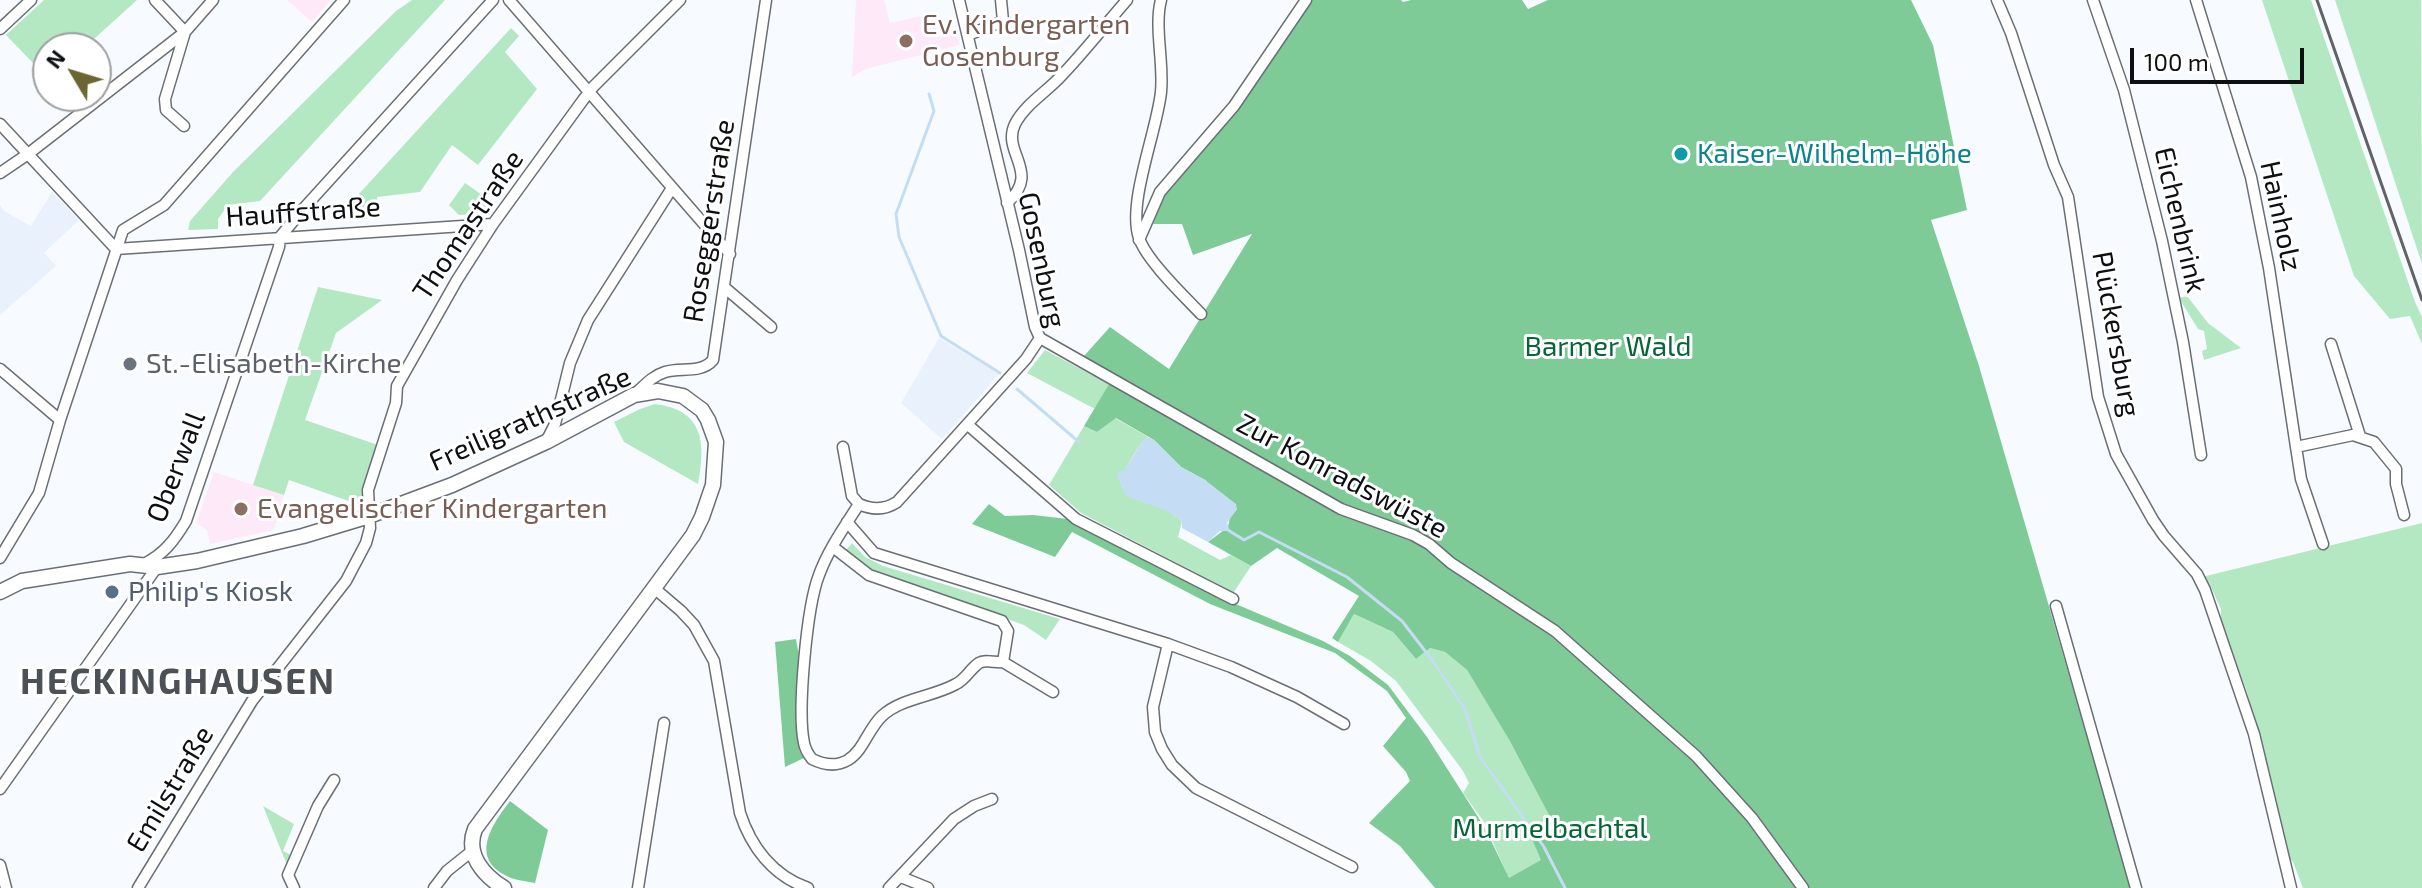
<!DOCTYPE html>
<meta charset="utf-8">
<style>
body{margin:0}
#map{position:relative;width:2422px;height:888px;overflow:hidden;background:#f7fbff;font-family:"Exo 2",sans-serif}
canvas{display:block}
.north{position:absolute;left:32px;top:32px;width:80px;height:80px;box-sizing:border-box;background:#fff;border:2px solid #9f9fa0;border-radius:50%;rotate:308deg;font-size:22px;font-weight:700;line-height:32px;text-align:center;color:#0e0f12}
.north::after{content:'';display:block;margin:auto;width:28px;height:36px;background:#6b6632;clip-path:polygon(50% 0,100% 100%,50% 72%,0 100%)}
.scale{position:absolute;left:2130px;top:48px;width:174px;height:36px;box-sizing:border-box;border:4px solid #0e0f12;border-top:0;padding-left:10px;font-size:24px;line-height:28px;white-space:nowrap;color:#0e0f12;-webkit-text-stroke:6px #fff;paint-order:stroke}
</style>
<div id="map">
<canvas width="2422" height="888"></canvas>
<div class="north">N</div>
<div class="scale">100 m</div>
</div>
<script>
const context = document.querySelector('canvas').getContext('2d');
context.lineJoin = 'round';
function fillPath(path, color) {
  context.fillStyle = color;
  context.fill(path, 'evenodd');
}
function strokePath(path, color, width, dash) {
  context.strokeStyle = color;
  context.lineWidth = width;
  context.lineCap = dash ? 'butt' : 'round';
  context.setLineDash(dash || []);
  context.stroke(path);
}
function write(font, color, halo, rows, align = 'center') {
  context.font = font + ' "Exo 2",sans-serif';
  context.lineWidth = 6;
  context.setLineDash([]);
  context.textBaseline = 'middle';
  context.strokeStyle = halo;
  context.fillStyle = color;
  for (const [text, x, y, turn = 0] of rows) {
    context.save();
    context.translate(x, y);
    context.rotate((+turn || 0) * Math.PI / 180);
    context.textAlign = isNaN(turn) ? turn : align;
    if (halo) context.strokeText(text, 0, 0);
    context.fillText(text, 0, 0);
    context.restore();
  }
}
fillPath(new Path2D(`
 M 52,192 L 79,220 L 44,253 L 56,266 L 0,315 L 0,205 L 4,211 L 31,226 Z
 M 939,338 L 999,374 L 942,439 L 901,403 Z`), '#e9f1fc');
fillPath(new Path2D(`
 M 287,0 L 331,0 L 312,22 Z
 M 856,0 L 884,0 L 890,23 L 934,13 L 939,37 L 957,34 L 960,45 L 866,69 L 852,77 Z
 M 214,472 L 284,495 L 274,530 L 210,544 L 207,530 L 196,523 Z`), '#fee9f9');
fillPath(new Path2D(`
 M 44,0 L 137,0 L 84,48 L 62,48 L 56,42 L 34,64 L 6,35 Z
 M 412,0 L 445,0 L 260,201 L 228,205 L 218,219 L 218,229 L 188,230 L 190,221 L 233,172 L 396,11 Z
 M 2262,0 L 2311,0 L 2415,302 L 2422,317 L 2422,344 L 2410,316 L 2390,319 L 2354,276 Z
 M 2335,0 L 2421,0 L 2422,264 Z
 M 511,28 L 519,36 L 505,52 L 537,89 L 478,165 L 452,145 L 420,192 L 377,197 L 378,218 L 335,220 Z
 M 465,183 L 495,204 L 489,213 L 459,215 L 449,205 Z
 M 318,287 L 382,300 L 336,333 L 305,420 L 378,445 L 361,499 L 357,504 L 289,480 L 284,495 L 253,485 Z
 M 2187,296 L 2208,323 L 2241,348 L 2204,360 L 2202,351 L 2207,349 L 2204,331 L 2198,329 L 2179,298 Z
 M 1045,350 L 1109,384 L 1095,409 L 1027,373 Z
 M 655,404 C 704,410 706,443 698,484 L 624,442 L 614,422 L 640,409 Z
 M 1115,418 L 1148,437 C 1137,446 1126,468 1120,481 C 1125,500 1142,500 1158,506 C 1167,510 1174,515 1182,521 L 1178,537 L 1220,560 L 1231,555 L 1251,566 L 1232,595 L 1227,589 L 1081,513 L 1049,485 L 1084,426 L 1097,432 Z
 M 2422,523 L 2422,888 L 2303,888 L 2293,862 L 2283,850 L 2247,692 L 2221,622 L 2221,609 L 2209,583 L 2202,577 Z
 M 852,543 L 865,557 L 883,566 L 1060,619 L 1046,640 L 1024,625 L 867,569 L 850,557 L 846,550 Z
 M 1354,614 L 1393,632 L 1416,659 L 1430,648 L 1445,652 L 1467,670 L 1503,728 L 1610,819 L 1513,888 L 1484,822 L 1463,793 L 1469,783 L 1463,771 L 1396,681 L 1371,661 L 1338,642 Z
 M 263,806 L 294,824 L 283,851 L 291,855 L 287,865 Z`), '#b4e8c3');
fillPath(new Path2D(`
 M 1309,0 L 1401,0 L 1403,2 L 1411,0 L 1522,0 L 1528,9 L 1548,0 L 1911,0 L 1933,45 L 1967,210 L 1931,220 L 1979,366 L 2131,888 L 1435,888 L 1400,846 L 1369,823 L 1410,781 L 1406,772 L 1383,746 L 1406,718 L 1387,691 L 1335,653 L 1210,604 L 1072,532 L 1055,557 L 972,524 L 989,504 L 1005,516 L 1033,515 L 1068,519 L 1189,579 L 1224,599 L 1323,641 L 1350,656 L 1388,685 L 1427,737 L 1485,828 L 1509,878 L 1541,860 L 1532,839 L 1556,828 L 1510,741 L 1467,670 L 1445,652 L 1430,648 L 1416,659 L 1393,632 L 1354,614 L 1338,642 L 1332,638 L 1359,596 L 1277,548 L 1251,566 L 1208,542 L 1228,527 L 1230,517 L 1237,509 L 1205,480 L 1181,467 L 1154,440 L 1116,418 L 1097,432 L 1084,426 L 1115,374 L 1084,356 L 1110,327 L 1169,369 L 1252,234 L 1193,255 L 1182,224 L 1153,224 L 1166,190 Z
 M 796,639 L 801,667 L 799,750 L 804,758 L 785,767 L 775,642 Z
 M 510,801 L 548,830 L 535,883 C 524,881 512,880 503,874 C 470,855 494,822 510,801 Z`), '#7ecb98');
fillPath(new Path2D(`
 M 1148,437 L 1154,440 L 1181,467 L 1205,480 L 1236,504 L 1237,509 L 1227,523 L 1230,531 L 1220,531 L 1208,542 L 1182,528 L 1182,521 L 1165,510 L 1134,499 L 1126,495 L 1117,476 L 1119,472 L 1124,471 L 1142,442 Z`), '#c4ddf5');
strokePath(new Path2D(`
 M 929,94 L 934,111 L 896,214 L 899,237 L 941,336 L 1000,373
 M 1017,389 L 1079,442
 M 1228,530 L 1244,540 L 1259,532 L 1347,577 L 1402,621 L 1432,660 L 1465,709 L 1480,757 L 1544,847 L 1565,888`), '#c4ddf5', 3);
const street = new Path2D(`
 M 155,0 L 185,32
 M 509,0 L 730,254
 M 959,0 L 1019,250 L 1035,327 L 1040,338
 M 1161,0 C 1154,26 1164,64 1161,92 C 1157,131 1127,203 1139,238 C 1147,261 1184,296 1201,314
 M 1997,0 L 2011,33 L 2054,165 L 2068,197 L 2098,397 L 2116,454 L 2153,520 L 2164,536 L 2197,574 L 2205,590 L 2254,734 L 2291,888
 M 2093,0 L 2124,90 L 2162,241 L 2183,342 L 2201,455
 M 2196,0 L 2251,177 L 2269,268 L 2296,447 L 2353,435 L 2374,442 L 2396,469 L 2396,484 L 2404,515
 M 0,29 L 31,0
 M 968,35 L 1003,21 L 1001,0
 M 0,124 L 116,249
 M 184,126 L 166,110 L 165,99 L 185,32 L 213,0
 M 0,173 L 28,154 L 185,32
 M 1007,203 C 1042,172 1001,153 1015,124 C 1025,104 1048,91 1062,75 C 1085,51 1105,25 1127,0
 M 1139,240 L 1160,192 L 1234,106 L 1306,0
 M 116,249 L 493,224
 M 724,287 L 771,327
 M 1040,338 L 1341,509 L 1413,535 L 1429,544 L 1451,563 L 1555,631 L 1696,756 L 1752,818 L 1803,888
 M 2331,344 L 2360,436
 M 0,369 L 60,420
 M 634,395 C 644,386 652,376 665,372 C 681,367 701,374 713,360 L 766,0
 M 968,425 L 1076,519 L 1233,599
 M 546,442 L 555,424 L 570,363 L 588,320 L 672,188
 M 2296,447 L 2301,479 L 2323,544
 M 859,504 C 872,510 885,510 897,502 L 1026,359 L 1040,338
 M 847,522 L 874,553 L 1168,644 L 1231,667 L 1297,697 L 1344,724
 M 833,547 L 869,575 L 1002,621 L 1008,631 L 1003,662 C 996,663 985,659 979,663 C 970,669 966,679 956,684 C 933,697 901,698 882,716 C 868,729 864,750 848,760 C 836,767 824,765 812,759 C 808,754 805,749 804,743 C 797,710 807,606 819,575 C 828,550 845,526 859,504 L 852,496 L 843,447
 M 0,558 L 39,493 L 60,420 L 123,230 L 164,205 L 344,0
 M 144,564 C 164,554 174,541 186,521 L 279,247 L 280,237 L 304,208 L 493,0
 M 654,588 L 681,611 L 694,625 L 714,661 L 740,813 C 751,847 773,876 808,888
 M 2056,606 L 2136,888
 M 1168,644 L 1153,707 L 1155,732 L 1162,749 L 1172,765 L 1196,788 L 1352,867
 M 1003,662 L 1053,692
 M 0,789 L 157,567
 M 0,865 L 6,888
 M 901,877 L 928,888
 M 138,888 L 252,701 L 346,581 L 366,543 L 370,528 L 368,490 L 396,403 L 397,386 L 457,280 L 493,224 L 583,100 L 593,87 L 680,0
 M 294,888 L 288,875 L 318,806 L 334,780
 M 434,888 L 447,871 L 472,851
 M 638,888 L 664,723
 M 889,888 L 954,819 L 974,806 L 992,799`);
const secondary = new Path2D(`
 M 0,592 L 22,581 L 130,564 L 157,567 L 197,561 L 303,536 L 369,516 L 452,485 L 546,442 L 634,395 L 658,391 L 683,396 L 702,410 L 708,420 L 716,442 L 713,485 L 702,517 L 693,535 L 654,588 L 475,829 C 465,854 483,875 504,888`);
strokePath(street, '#6a6f75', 13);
strokePath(secondary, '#6a6f75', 17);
strokePath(street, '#fff', 10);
strokePath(secondary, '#fff', 14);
strokePath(new Path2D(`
 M 2317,0 L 2422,300`), '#616366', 3);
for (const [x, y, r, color] of [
 [906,41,8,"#8d6e63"],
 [1681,154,8,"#0f9aa8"],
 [130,364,8,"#6b7280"],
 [241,509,8,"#8d6e63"],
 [112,592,8,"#5c6f8a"]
]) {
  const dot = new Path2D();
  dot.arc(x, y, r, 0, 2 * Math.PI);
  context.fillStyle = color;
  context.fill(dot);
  strokePath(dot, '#fff', 3);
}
write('28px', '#785e54', '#fff', [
 ["Ev. Kindergarten",922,25],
 ["Gosenburg",922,57],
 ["Evangelischer Kindergarten",257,509]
], 'left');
write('28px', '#0d838f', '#fff', [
 ["Kaiser-Wilhelm-Höhe",1697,154]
], 'left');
write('28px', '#0e0f12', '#fff', [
 ["Hauffstraße",303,212,-4],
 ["Hainholz",2281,216,78],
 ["Eichenbrink",2180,220,77],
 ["Roseggerstraße",709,221,-81],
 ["Thomastraße",468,225,-56],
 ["Gosenburg",1042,260,78],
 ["Plückersburg",2116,334,80],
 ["Freiligrathstraße",530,419,-24],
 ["Oberwall",176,467,-69],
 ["Zur Konradswüste",1342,476,28],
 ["Emilstraße",170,789,-59]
]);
write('28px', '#086537', '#fff', [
 ["Barmer Wald",1608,347],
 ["Murmelbachtal",1550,829]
]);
write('28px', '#5b616d', '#fff', [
 ["St.-Elisabeth-Kirche",146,364]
], 'left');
write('28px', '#4e5e75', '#fff', [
 ["Philip's Kiosk",128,592]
], 'left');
context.letterSpacing = '2px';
write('bold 36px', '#4c5157', '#fff', [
 ["HECKINGHAUSEN",178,682]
]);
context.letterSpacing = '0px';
</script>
